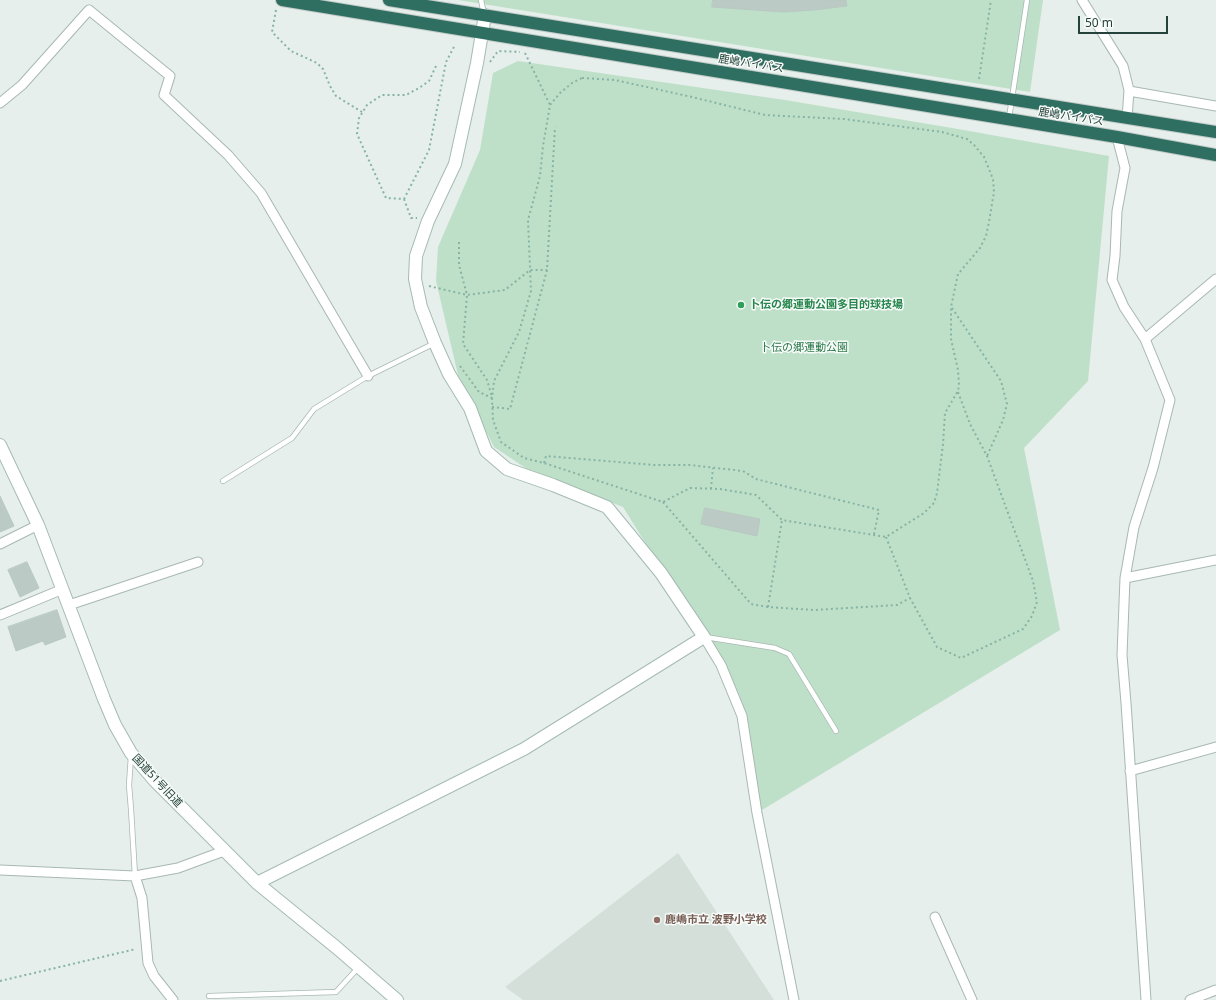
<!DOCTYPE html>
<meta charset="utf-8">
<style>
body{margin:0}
#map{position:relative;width:1216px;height:1000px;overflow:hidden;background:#e6efeb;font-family:"Noto Sans",sans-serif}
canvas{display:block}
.scale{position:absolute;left:1078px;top:16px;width:90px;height:18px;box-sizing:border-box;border:2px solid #24423a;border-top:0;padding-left:5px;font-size:12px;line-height:14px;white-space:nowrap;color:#24423a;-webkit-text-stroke:3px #f7fbf9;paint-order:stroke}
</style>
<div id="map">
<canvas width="1216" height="1000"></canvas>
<div class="scale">50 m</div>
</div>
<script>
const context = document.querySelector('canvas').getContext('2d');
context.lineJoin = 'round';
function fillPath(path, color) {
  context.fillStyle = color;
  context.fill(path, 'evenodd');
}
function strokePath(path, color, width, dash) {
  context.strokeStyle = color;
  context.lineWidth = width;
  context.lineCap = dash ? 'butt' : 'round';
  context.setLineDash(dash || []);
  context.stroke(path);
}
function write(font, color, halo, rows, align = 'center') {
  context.font = font + ' "Noto Sans","Noto Sans JP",sans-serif';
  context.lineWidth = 3;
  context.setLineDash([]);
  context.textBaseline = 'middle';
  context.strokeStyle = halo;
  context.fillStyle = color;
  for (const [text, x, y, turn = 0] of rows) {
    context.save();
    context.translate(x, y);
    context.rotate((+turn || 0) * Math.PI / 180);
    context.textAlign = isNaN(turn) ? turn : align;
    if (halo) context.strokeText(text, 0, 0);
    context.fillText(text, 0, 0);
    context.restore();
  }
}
fillPath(new Path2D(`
 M 678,853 L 774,1000 L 523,1000 L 505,987 Z`), '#d4dfda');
fillPath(new Path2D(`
 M 458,0 L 1043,0 L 1030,92 Z
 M 518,61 L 785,100 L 958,129 L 1109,156 L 1088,381 L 1024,448 L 1060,630 L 757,813 L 742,716 L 721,665 L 623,507 L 527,469 L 494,447 L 458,375 L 436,281 L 438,247 L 480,150 L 493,73 Z`), '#bfe0c8');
const building = new Path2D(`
 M 713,0 L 846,0 L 847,6 L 814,10 L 784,12 L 754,10 L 712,7 Z
 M 0,496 L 14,526 L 0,532 Z
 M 705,508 L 760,519 L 757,536 L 701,524 Z
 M 27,562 L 39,588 L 20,597 L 8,570 Z
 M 57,610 L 66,637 L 45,645 L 43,641 L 16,651 L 8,627 Z`);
fillPath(building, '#bbcac4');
strokePath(building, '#b8c9c2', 1);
const lane = new Path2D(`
 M 481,0 L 484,14
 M 1009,118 L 1027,0
 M 223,481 L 292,438 L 314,409 L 368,376 L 435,343
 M 705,637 L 775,648 L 789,654 L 836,731
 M 131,756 L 129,785 L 131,809 L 135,876
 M 209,996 L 336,992 L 358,968`);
const street = new Path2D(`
 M 1082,0 L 1123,66 L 1129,90 L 1127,119
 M 1129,91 L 1216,106
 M 0,103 L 22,85 L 89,10 L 170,76 L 164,95 L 228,155 L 261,193 L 368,376
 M 1117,137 L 1125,168 L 1117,211 L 1115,256 L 1112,280 L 1124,307 L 1145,339 L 1170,400 L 1153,468 L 1134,527 L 1125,578 L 1122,655 L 1126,703 L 1146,1000
 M 1145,339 L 1216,279
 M 0,544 L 38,525
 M 1125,578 L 1216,560
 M 69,605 L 198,562
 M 0,615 L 63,589
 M 704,637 L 721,665 L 742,716 L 757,813 L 794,1000
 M 1130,771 L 1216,747
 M 0,870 L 135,876 L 178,868 L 224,851
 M 135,876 L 142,898 L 148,963 L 154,976 L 173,1000
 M 935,917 L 972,1000
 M 1190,1000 L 1216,990`);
const secondary = new Path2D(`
 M 0,445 L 38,525 L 104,699 L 115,725 L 131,753 L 155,781 L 257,883 L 337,948 L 397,1000
 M 257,883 L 524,749 L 704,637 L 661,573 L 607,507 L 553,485 L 507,469 L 486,451 L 470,408 L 449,374 L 435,343 L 421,307 L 415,279 L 416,256 L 428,221 L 455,164 L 477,63 L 485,15`);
const highway = new Path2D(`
 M 282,0 L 1117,137 L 1216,155
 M 389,0 L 1216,132`);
strokePath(lane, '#a8b8b2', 6);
strokePath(street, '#a8b8b2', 11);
strokePath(secondary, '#a4bbb3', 14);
strokePath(highway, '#c2cac8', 14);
strokePath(new Path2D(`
 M 276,10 L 272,32 L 291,51 L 317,63 L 323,69 L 330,86 L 336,96 L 362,112
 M 525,53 L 550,105
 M 490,62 L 498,51 L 520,52
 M 436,66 L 429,81 L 419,88 L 406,95 L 382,95 L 367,105 L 359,118 L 357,134 L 386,198 L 404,199 L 429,150 L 446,62 L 455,45
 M 582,78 L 615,80 L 692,97 L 765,115 L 844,119 L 942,132 L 967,139 L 974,145 L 984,157 L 993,179 L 994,192 L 989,222 L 986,236 L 980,248 L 958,274 L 951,307 L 951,339 L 958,370 L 959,385 L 958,391 L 945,413 L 943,444 L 937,493 L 934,503 L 924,513 L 886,537 L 782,520 L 756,495 L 720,489 L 690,488 L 663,502 L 544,463 L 524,458 L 501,442 L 493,420 L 492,398 L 494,381 L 519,332 L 531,291 L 528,220 L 540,176 L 543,146 L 550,105 L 560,93 L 572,83 Z
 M 979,79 L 991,0
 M 404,199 L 411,218 L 417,218
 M 459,242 L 459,265 L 467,295 L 463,344 L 487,380 L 492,397
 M 429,286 L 467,295 L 505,290 L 530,270 L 547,270
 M 952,308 L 1001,381 L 1007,404 L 1003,420 L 987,456
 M 460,366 L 479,392 L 492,398
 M 492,407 L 510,409 L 547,270 L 555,127
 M 544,463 L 546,456 L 654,465 L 690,465 L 743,471 L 756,479 L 879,510 L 874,534
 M 711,489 L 713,468
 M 663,502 L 751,604 L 768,607 L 814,610 L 897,605 L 910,598
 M 886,537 L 910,598 L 937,647 L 961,658 L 1023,629 L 1032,616 L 1037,602 L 1033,581 L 987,456 L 970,424 L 958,392
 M 768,607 L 782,520
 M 0,981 L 136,949`), '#86b3a5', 2, [2, 3]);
strokePath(lane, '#fff', 4.5);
strokePath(street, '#fff', 9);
strokePath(secondary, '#fff', 12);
strokePath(highway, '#2f6f62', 12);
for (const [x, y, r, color] of [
 [741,305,4,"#2e9e5b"],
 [657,920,4,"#8d6e63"]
]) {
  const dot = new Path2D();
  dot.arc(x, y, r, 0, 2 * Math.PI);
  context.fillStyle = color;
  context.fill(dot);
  strokePath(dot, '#f7fbf9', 1.5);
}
write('11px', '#24423a', '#f7fbf9', [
 ["鹿嶋バイパス",751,64,9],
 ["鹿嶋バイパス",1071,117,9],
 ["国道51号旧道",157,781,47]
]);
write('bold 11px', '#27864d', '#f7fbf9', [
 ["卜伝の郷運動公園多目的球技場",749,305]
], 'left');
write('11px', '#2d7a4b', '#f7fbf9', [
 ["卜伝の郷運動公園",804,348]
]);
write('bold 11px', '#785e54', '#f7fbf9', [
 ["鹿嶋市立 波野小学校",665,920]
], 'left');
</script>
